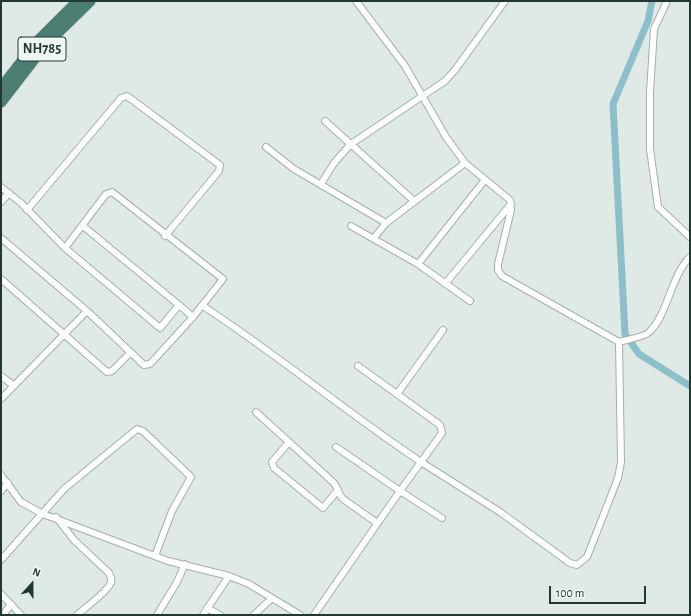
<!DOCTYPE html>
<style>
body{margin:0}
#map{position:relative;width:691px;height:616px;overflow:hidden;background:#dfe9e5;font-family:"Alegreya Sans",sans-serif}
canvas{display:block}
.frame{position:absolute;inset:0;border:2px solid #223731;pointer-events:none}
.north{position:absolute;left:12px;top:564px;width:40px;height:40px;-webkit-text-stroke:3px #eff6f2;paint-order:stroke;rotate:21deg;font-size:11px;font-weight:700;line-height:16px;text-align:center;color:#223731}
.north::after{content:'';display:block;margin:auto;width:14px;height:18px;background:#223731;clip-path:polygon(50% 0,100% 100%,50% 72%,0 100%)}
.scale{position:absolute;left:549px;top:586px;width:97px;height:18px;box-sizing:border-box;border:2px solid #223731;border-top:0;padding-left:5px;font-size:12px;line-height:14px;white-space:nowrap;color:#223731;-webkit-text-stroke:3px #eff6f2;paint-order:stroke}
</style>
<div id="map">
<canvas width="691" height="616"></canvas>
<div class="frame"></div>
<div class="north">N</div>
<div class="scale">100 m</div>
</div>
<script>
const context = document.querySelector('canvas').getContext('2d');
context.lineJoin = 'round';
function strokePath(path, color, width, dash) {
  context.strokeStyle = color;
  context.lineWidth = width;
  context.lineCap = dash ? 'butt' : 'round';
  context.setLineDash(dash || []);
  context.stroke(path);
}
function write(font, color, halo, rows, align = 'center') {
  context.font = font + ' "Alegreya Sans",sans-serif';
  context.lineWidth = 3.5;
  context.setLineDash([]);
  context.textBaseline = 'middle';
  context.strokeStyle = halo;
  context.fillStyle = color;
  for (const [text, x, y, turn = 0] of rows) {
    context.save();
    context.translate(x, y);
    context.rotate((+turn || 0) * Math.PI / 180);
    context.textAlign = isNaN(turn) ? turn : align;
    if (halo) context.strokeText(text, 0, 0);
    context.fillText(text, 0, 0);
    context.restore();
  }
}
strokePath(new Path2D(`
 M 652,1 L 648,21 L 613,104 L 625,334 L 639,354 L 690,386`), '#8cbfc9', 7);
const minor = new Path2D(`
 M 356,1 L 405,66 L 446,137 L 465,163 L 510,200 L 511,210 L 498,264 L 498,270 L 502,276 L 619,342 C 625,340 644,337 648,333 C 667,318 671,275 690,257
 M 667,1 L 654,29 L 650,92 L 650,149 L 658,207 L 690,237
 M 325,121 L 414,201
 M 266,147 L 294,169 L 386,223
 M 321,184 L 334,163 L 351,144 L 445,81 L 455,70 L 505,1
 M 1,187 L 21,203 L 65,248 L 106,194 L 112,192 L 223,279 L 193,317 L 150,364 L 144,365 L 87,311 L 1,238
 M 1,202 L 9,193
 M 27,210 L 121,98 L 127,96 L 220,165 L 219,171 L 165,236
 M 83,226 L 179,305
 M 351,226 L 418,264 L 470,301
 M 374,238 L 386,223 L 465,163
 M 65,248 L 160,328 L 179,305 L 193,317
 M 418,264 L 484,181
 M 1,279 L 107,372 L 112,371 L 130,353
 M 445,284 L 511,204
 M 203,306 C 278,355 346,412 421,462 L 400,491 L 442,518
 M 358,366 L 440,425 L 442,433 L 421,462 L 500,512 L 570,563 L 577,565 L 587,557 L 618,478 L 621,462 L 619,342
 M 1,376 L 13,385
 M 397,394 L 443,330
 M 1,399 L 87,311
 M 256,412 L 334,483 C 338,488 338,494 343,499 L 377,523
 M 289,442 L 272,462 L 274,468 L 323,508 L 338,490
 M 1,475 L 21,502 L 43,514 L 168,561 L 229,576 L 249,584 L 300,615
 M 1,491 L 8,483
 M 56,517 L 74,540 L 109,573 C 111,577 112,579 111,583 C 106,593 86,607 77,615
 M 1,560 L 64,489 L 137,429 L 143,431 L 191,477 L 172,511 L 155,556
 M 1,594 L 21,615
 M 207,608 L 220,615
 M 3,615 L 11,604
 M 157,615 L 177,582 L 185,564
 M 203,615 L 229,576
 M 254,615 L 271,599
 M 314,615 L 400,491 L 336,447`);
const trunk = new Path2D(`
 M 1,88 L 38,41 L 78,1
 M 1,102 L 45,45 L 90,1`);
strokePath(minor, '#a3b0ab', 8);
strokePath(trunk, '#bdc3c1', 12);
strokePath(minor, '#fff', 6);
strokePath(trunk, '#4c7d72', 11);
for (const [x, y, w] of [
 [42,49,48]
]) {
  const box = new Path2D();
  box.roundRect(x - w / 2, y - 12, w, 24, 3);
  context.fillStyle = '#eff6f2';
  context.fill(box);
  strokePath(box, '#223731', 1);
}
write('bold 14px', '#223731', null, [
 ["NH785",42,49]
]);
</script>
